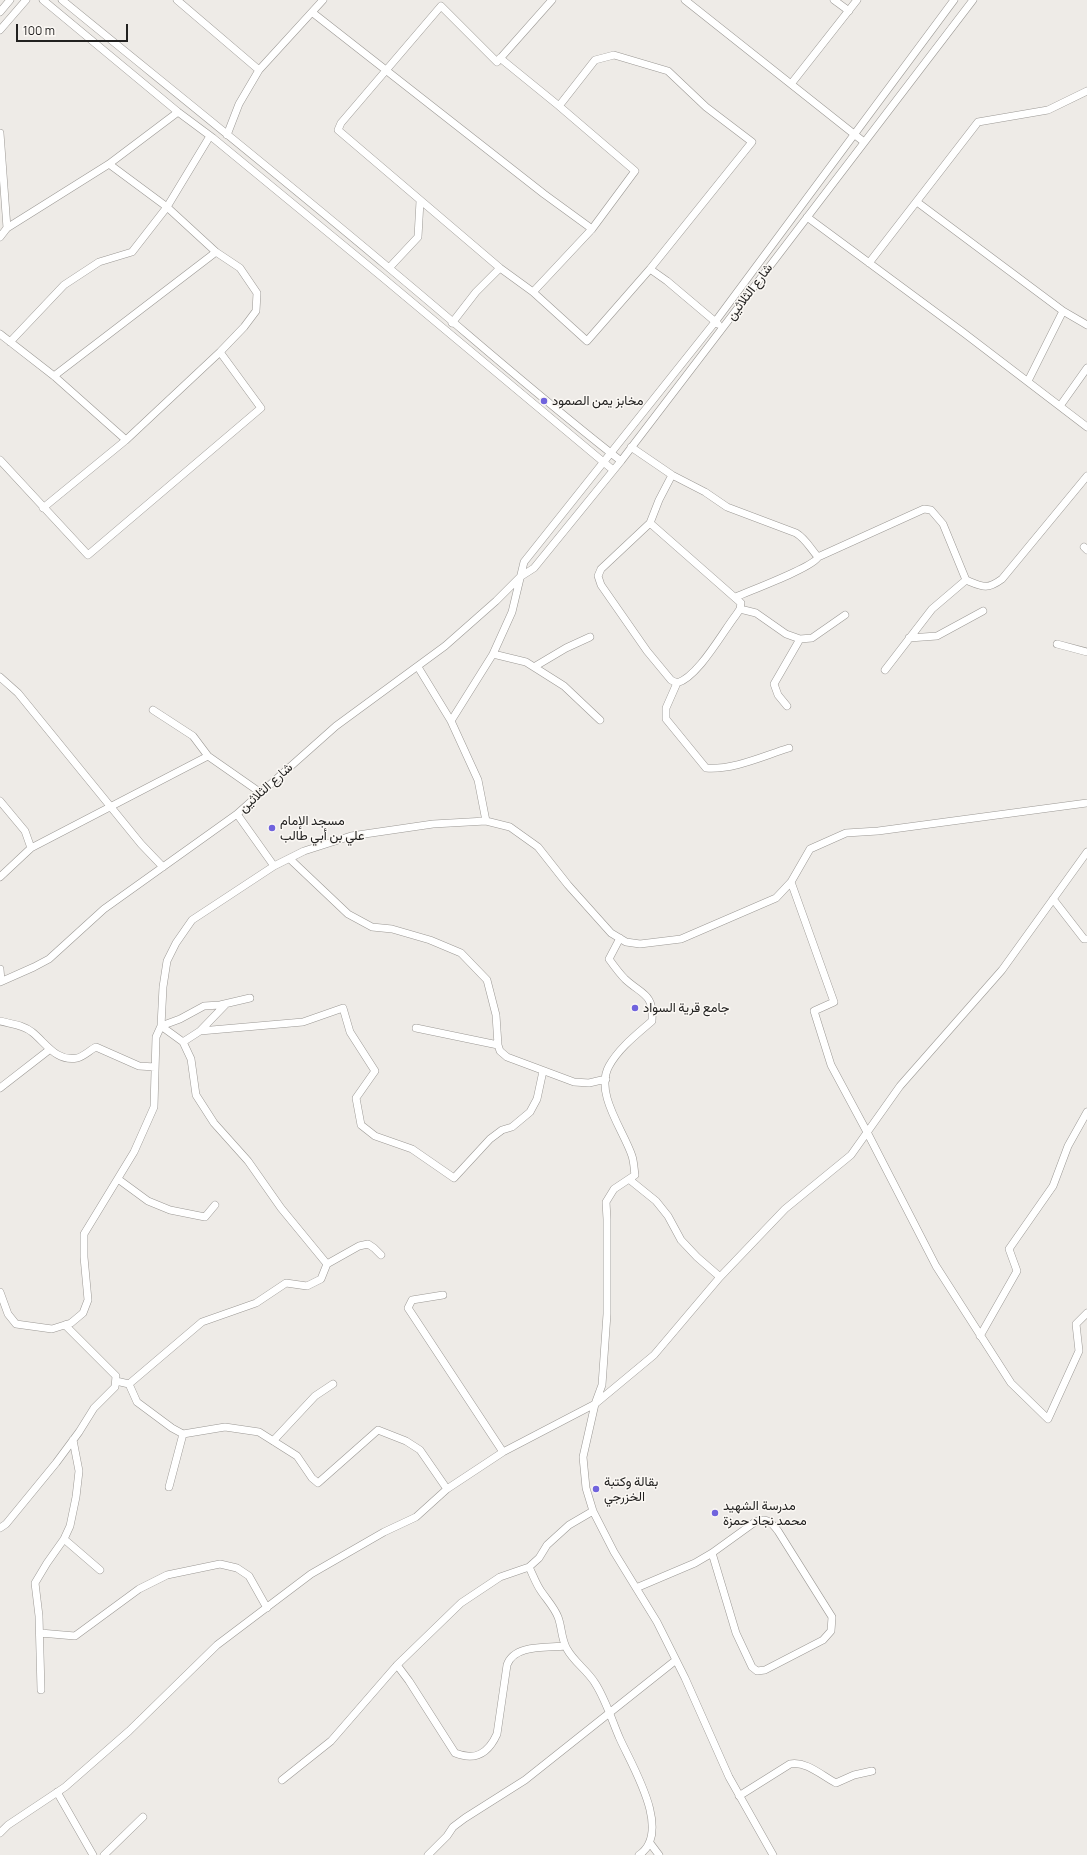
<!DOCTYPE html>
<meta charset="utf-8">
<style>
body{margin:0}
#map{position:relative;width:1087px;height:1855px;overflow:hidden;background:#eeebe7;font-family:Manrope,sans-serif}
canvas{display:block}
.scale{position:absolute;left:16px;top:24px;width:112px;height:18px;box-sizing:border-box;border:2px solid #222120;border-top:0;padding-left:5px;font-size:12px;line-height:14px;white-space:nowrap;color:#222120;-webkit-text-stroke:3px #fbf8f4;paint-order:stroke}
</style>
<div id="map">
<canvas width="1087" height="1855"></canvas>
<div class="scale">100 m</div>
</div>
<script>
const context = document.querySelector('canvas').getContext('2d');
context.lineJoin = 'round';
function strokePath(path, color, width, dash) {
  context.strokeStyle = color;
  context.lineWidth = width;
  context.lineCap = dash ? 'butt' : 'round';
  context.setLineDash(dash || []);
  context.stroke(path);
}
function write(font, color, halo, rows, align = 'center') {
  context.font = font + ' Manrope,Vazirmatn,sans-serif';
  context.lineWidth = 3;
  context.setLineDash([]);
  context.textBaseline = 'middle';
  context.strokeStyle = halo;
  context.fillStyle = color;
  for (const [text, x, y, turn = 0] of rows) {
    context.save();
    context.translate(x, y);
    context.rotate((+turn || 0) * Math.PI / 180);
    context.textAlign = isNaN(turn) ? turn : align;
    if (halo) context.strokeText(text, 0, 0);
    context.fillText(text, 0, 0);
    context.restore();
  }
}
const minor = new Path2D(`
 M 43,0 L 178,112 L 213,138 L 382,277 L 613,470
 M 62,0 C 171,89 281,177 389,268 C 466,332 541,399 621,461
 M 177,0 L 259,70
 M 685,0 L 864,142
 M 834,0 L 849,11
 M 0,12 L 10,0
 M 313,13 L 544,194 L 592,229 L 533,292
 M 0,30 L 26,0
 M 500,58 L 559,106 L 595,60 L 614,55 L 668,71 L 706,107 L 752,142 L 650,269 L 587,341 L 533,292 L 500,268 L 338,130 L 341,123 L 441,6 L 497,62 L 552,0
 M 791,84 L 857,0
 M 559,106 L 635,171 L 592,229
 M 0,133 L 7,228
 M 227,135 L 239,104 L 259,70 L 323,0
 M 917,202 L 1063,311 L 1028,381
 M 807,217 L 964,333 L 1087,427
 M 0,237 L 7,228 L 109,164 L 178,112
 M 869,263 L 978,122 L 1048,110 L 1087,91
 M 389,268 L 418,237 L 420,201
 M 650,269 L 667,281 L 718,324
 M 1063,311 L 1087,325
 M 452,323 L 476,292 L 500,268
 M 0,334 L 54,376 L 126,440
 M 10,342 L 64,285 L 99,262 L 132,252 L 167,207 L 210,136
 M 54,376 L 216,252
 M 1060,406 L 1087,368
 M 631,447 L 672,475 L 705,492 L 727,507 L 796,533 C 806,539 810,548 818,557 C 814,567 749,591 736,597
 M 0,460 L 88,555 L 261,408 L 220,352
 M 43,508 L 126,440 L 220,352 L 244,327 L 256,311 L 257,293 L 240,268 L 216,252 L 167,207 L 109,164
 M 650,523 L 601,569 L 598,576 L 601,585 L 647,651 L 671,680 L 677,683 C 698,677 722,633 736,615 L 740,609 L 741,603 L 650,523 L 659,500 L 672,475
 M 1084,547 L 1087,550
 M 818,557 L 924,509 L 931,510 L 943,524 L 966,580 C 983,587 987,590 1002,579 L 1087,476
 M 740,609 L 756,613 L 786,634 L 800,639 L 812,638 L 845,615
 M 909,638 L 937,636 L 983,611
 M 1057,644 L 1087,652
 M 493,654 L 526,662 L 564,686 L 600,720
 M 418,667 L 451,721 L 478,780 L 486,821
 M 534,667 L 566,648 L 590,637
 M 885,670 L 932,609 L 966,580
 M 0,677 L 18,693 L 141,844 L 163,867
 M 677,683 L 666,708 L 666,719 L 706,768 C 734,770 763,756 789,748
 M 787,706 L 778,695 L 774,684 L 800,639
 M 153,710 L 193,736 L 208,756 L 261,793
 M 451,721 L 493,654 L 512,612 L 524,562 L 715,322 L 954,0
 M 0,801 L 25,831 L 31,848
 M 237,814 L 274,866
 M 291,860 L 348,914 L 372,927 L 392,929 L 430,940 L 461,953 L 487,980 L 496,1015 L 498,1045 L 500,1051 L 507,1057 L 574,1082 L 589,1083 L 606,1079
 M 0,877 L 31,848 L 208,756
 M 791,882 L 834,1002 L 814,1011 L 831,1065 L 867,1132 L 936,1266 L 1011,1383 L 1048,1419 L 1079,1351 L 1076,1324 L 1087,1313
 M 1053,899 L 1084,939 L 1087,939
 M 620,938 L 609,959 C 614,966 619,973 625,979 C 642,995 654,993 652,1021 C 636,1035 619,1048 609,1066 C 594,1093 624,1131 632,1156 C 634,1162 634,1169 635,1175 L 614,1189 L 606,1202 L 607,1219 L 607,1314 L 602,1385 L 595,1404 L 583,1457 L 586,1488 L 593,1511 L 614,1552 L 657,1622 L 685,1678 L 729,1777 L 773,1855
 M 0,969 L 1,981
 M 0,982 L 34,967 L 49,959 L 104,909 L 237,814 L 336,726 L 445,646 L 496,601 L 520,577 L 534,568 L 621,461 L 973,0
 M 226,1004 L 200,1031 L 303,1022 L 343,1008 L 350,1032 L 375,1071 L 356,1098 L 361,1125 L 375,1136 L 412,1149 L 454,1178 L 490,1139 L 502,1130 L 512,1127 L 530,1112 L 537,1099 L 543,1071
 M 0,1021 C 11,1024 24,1025 32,1032 C 46,1043 56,1062 77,1058 C 83,1057 90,1050 96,1047 L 139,1066 L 155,1067
 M 161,1026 L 180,1019 L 204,1006 L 220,1005 L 250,998
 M 161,1026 L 183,1042 L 200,1031
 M 416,1028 L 498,1045
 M 183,1042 L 191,1059 L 196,1095 L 214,1123 L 248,1161 L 281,1208 L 327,1264
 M 0,1088 L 49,1050
 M 118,1179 L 148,1201 L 170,1210 L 205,1217 L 215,1205
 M 630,1180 L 656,1201 L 668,1216 L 681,1240 L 697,1257 L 720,1277
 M 0,1292 L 8,1314 L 16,1324 L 52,1329 L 71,1323 L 83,1313 L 88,1300 L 84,1257 L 84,1234 L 134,1152 L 154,1107 L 156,1037 L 161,1026 L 163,987 L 167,961 L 176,943 L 192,920 L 274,866 L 304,851 L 351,836 L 433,824 L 486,821 L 510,827 L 538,847 L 568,885 L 611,933 L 626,942 L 640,944 L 681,939 L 776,898 L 791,882 L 810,849 L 846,833 L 878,831 L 1087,803
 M 443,1295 L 412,1300 L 408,1308 L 503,1452
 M 980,1336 L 1017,1271 L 1009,1249 L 1053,1186 L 1068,1146 L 1087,1112
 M 116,1381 L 129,1384 L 137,1402 L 172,1428 L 183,1434 L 169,1487
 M 129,1384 L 202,1322 L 256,1303 L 286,1283 L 307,1286 L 321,1279 L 327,1264 L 359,1246 L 368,1244 L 374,1248 L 381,1255
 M 183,1434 L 225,1427 L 259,1432 L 297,1456 L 312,1478 L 318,1483 L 378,1430 L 406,1441 L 420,1450 L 447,1489
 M 273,1441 L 315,1396 L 333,1384
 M 0,1528 L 6,1524 L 56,1463 L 79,1432 L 94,1408 L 115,1387 L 116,1376 L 65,1325
 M 64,1539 L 100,1570
 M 529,1567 C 533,1575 536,1584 541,1591 C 547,1600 554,1607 558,1617 C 562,1627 561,1639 567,1649 C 574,1662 587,1670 595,1683 C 606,1700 612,1721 620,1739 C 632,1766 673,1832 639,1855
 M 636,1588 L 695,1563 L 712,1553 L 755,1522 C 767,1517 771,1522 778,1531 L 832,1617 L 831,1631 L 823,1640 L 765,1670 L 757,1671 L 752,1667 L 736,1633 L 712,1553
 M 40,1633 L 75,1636 L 139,1589 L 167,1575 L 220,1564 L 237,1568 L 249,1576 L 267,1608
 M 397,1665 L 409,1681 L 455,1753 C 475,1761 488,1754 497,1734 L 507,1665 C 514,1644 547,1648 565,1646
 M 41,1690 L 39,1616 L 35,1583 L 47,1563 L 64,1539 L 70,1526 L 76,1497 L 79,1471 L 73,1440
 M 282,1780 L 331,1741 L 397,1665 L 461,1603 L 500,1577 L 529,1567 L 539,1558 L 547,1545 L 569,1525 L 593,1511
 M 57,1792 L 93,1855
 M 739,1796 L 790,1764 C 807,1761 822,1776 836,1783 L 854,1775 L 872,1771
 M 0,1833 L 8,1825 L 65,1787 L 129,1731 L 217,1645 L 311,1574 L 384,1532 L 416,1517 L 447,1489 L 503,1452 L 595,1404 L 654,1355 L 720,1277 L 785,1209 L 851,1155 L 900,1086 L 1002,970 L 1087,852
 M 650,1843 L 659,1855
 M 104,1855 L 143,1817
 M 428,1855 L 447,1836 L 453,1827 L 465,1818 L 525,1780 L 676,1660`);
strokePath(minor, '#9b9894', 8);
strokePath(minor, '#fff', 7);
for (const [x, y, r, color] of [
 [544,401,4,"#7063dd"],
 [272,828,4,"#7063dd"],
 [635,1008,4,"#7063dd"],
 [596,1489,4,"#7063dd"],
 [715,1513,4,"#7063dd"]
]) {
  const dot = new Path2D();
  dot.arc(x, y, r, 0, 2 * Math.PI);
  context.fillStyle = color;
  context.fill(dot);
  strokePath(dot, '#fbf8f4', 1.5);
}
write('13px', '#222120', '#fbf8f4', [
 ["شارع الثلاثين",750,292,-53],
 ["شارع الثلاثين",266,788,-42]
]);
write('13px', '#222120', '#fbf8f4', [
 ["مخابز يمن الصمود",552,401],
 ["مسجد الإمام",280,821],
 ["علي بن أبي طالب",280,836],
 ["جامع قرية السواد",643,1008],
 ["بقالة وكتبة",604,1482],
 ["الخزرجي",604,1497],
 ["مدرسة الشهيد",723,1506],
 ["محمد نجاد حمزة",723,1521]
], 'left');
</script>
